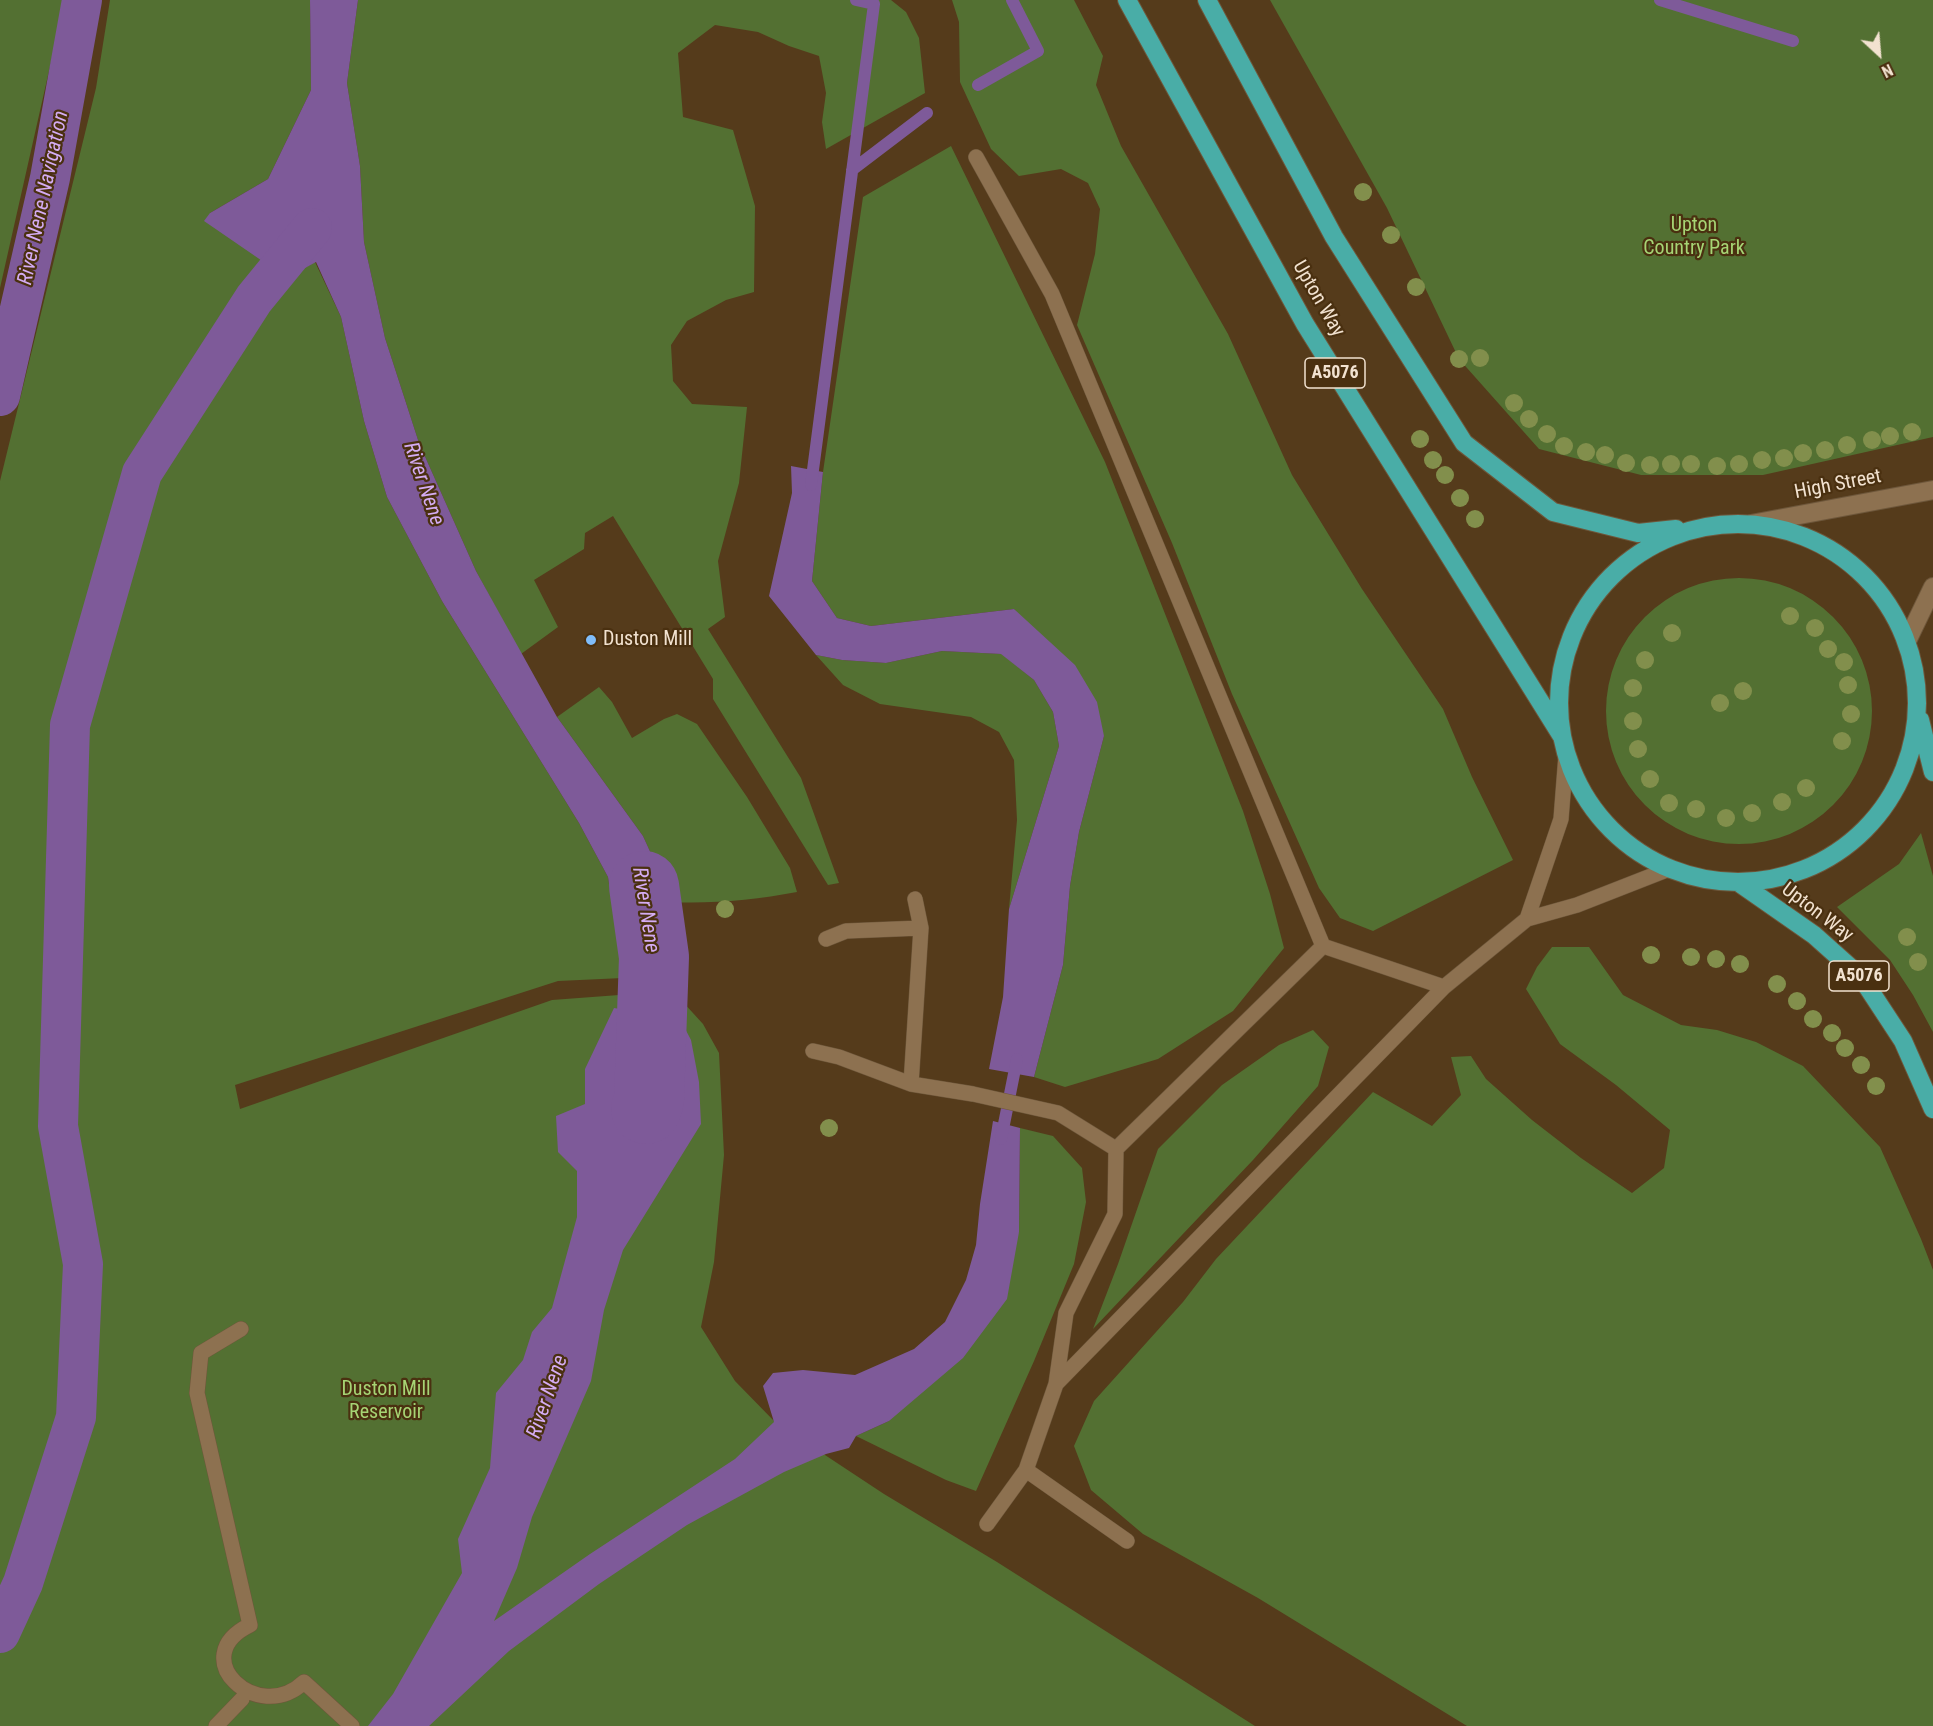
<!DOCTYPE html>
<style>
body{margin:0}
#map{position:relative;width:1933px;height:1726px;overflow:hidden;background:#553b1b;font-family:"Roboto Condensed",sans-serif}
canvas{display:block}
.north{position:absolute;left:1849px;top:24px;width:60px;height:60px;-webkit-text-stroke:4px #4a3010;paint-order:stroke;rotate:154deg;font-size:16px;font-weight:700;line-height:24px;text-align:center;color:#f2e2d0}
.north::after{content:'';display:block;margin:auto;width:21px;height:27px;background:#f2e2d0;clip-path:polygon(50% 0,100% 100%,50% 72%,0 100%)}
</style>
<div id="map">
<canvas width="1933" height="1726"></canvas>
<div class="north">N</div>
</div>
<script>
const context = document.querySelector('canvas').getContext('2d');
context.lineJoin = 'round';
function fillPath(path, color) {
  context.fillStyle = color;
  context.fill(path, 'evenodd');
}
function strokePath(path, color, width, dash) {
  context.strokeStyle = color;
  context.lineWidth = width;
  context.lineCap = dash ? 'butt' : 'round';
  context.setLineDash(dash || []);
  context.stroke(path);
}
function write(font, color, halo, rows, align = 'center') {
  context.font = font + ' "Roboto Condensed",sans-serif';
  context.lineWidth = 4.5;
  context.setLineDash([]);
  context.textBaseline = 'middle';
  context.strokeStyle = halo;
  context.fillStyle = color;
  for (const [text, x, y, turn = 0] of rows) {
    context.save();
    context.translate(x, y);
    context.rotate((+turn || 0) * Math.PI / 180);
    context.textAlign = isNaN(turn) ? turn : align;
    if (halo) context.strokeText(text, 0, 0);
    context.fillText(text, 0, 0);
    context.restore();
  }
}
fillPath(new Path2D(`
 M 0,0 L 65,0 L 0,288 Z
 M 110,0 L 310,0 L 311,90 L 268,179 L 210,213 L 287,278 L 315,262 L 341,317 L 364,421 L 387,497 L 442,601 L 579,823 L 608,877 L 623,978 L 558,981 L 235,1085 L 240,1109 L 552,1000 L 619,995 L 682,1001 L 703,1024 L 719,1053 L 724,1155 L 714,1262 L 701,1327 L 735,1381 L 775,1422 L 884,1494 L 997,1562 L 1255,1726 L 0,1726 L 0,481 L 96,88 Z
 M 358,0 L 891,0 L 906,12 L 919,38 L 925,93 L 826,149 L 822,122 L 826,93 L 819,56 L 789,46 L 758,32 L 715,25 L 678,53 L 683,117 L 733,130 L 755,206 L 754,292 L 726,300 L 687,321 L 671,345 L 673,381 L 692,404 L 747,407 L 739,483 L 718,561 L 725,617 L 708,629 L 801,778 L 839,883 L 828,885 L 713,699 L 713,679 L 613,516 L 585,533 L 584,549 L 534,580 L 558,627 L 521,654 L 476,571 L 419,443 L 385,338 L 364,242 L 360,166 L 347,83 Z
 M 952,0 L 1074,0 L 1103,56 L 1096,85 L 1121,146 L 1228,334 L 1292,475 L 1362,589 L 1443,709 L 1472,777 L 1513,860 L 1373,931 L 1340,918 L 1319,888 L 1232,694 L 1172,543 L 1077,325 L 1095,254 L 1100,209 L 1088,183 L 1061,169 L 1019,176 L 991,149 L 960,82 L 959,22 Z
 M 1270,0 L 1933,0 L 1933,437 L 1763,475 L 1641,475 L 1539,449 L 1459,359 L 1387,208 Z
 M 951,146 L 1105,462 L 1243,811 L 1270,894 L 1284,948 L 1233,1011 L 1158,1059 L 1065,1087 L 1034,1077 L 1063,965 L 1070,886 L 1079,832 L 1104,736 L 1014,609 L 871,626 L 837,618 L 812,581 L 823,472 L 863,197 Z
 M1606 711a133 133 0 1 1 266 0a133 133 0 1 1-266 0Z
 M 942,651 L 1002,654 L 1034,680 L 1053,712 L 1059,746 L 1009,909 L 1017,820 L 1014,760 L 999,732 L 971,717 L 880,704 L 843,685 L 816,655 L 842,660 L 886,663 Z
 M 599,687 L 612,702 L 632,738 L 664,719 L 677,714 L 697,724 L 747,797 L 790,868 L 797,892 C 755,900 712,904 669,902 L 664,882 L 643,836 L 557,717 Z
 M 1921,833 L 1933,876 L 1933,1032 L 1913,995 L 1890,960 L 1837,907 L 1899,864 Z
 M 1552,947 L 1589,947 L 1623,995 L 1681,1025 L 1717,1030 L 1756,1042 L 1803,1066 L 1880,1147 L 1921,1239 L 1933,1270 L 1933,1726 L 1467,1726 L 1258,1598 L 1143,1534 L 1091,1490 L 1074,1446 L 1094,1401 L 1183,1302 L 1216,1259 L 1373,1092 L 1432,1126 L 1461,1095 L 1451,1057 L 1471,1056 L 1486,1079 L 1532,1120 L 1581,1158 L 1632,1193 L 1664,1168 L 1670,1130 L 1616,1085 L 1560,1044 L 1526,989 L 1537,967 Z
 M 1313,1030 L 1329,1047 L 1318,1086 L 1253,1160 L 1093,1329 L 1118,1264 L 1158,1149 L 1222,1085 L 1279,1045 Z
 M 1020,1128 L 1053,1136 L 1082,1168 L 1086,1202 L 1074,1264 L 1034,1361 L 976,1491 L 946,1480 L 856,1436 L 889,1421 L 1019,1232 Z`), '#537032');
fillPath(new Path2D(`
 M 310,0 L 358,0 L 347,83 L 360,166 L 364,242 L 385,338 L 419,443 L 476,571 L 557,717 L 643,836 L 664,882 L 669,902 L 677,982 L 623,978 L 608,877 L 579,823 L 442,601 L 387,497 L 364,421 L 341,317 L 316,262 L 287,278 L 204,221 L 210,213 L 268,179 L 311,90 Z
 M 791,466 L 823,472 L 812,581 L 837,618 L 871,626 L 1014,609 L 1075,665 L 1097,702 L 1104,736 L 1079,832 L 1070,886 L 1063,965 L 1034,1077 L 989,1069 L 1003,997 L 1009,909 L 1059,746 L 1053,712 L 1034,680 L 1001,654 L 942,651 L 886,663 L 842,660 L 816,655 L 769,596 L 792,493 Z
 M 614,1008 L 680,1019 L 691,1040 L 699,1082 L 701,1124 L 623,1250 L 604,1310 L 591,1381 L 532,1517 L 517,1568 L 494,1621 L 590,1554 L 735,1459 L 774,1422 L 763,1386 L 773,1373 L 803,1370 L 855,1375 L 914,1349 L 945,1322 L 966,1280 L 976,1245 L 980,1204 L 993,1121 L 1020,1128 L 1019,1232 L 1007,1299 L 963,1358 L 889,1421 L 856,1436 L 849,1448 L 826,1454 L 784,1472 L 687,1525 L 599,1584 L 509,1651 L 429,1726 L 368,1726 L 393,1694 L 462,1573 L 458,1539 L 490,1468 L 496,1393 L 523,1360 L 532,1332 L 552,1308 L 577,1217 L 577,1171 L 558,1152 L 556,1116 L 585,1104 L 585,1069 Z`), '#7e5a99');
strokePath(new Path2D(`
 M 1660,0 L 1793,41
 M 978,85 L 1038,51 L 1012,0
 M 852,170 L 927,113
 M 811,485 L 874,4 L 856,0
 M 1001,1139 L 1017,1059`), '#7e5a99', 12);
strokePath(new Path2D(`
 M 0,396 L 50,178 L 82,0
 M 0,1633 L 23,1583 L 76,1417 L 83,1264 L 58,1126 L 70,725 L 142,473 L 254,299 L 312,228`), '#7e5a99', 40);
strokePath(new Path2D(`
 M 644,886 L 654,957 L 649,1100 L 646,1109`), '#7e5a99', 70);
const lane = new Path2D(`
 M 976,157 L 1052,294 L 1323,946 L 1444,987
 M 915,899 L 921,928 L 911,1084 L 973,1094 L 1058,1113 L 1116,1149
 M 1527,919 L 1561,819 L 1566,755
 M 826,939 L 846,931 L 921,928
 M 813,1051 L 839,1057 L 911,1084
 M 241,1329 L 201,1353 L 197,1393 L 250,1625 C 184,1657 258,1726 304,1682 L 352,1726
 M 1056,1384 L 1066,1313 L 1115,1214 L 1116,1149 L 1323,946
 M 987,1524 L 1026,1470
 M 1127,1541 L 1026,1470 L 1056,1384 L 1444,987 L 1527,919 L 1577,905 L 1669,869
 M 216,1726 L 242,1699`);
const street = new Path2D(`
 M 1751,524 L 1933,490
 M 1907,641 L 1933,587`);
const highway = new Path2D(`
 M 1127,0 L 1305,324 L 1561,735
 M 1207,0 L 1334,237 L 1464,443 L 1553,512 L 1638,533 L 1676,529
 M1559 703a179 179 0 1 1 358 0a179 179 0 1 1-358 0Z
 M 1920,720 L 1933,772
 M 1738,882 L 1814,935 L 1861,977 L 1903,1041 L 1933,1109`);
strokePath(lane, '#6e573b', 16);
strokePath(street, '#6e573b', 20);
strokePath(highway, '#6e573b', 20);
strokePath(lane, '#8d7150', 15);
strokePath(street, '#8d7150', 18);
strokePath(highway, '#49ada7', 18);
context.fillStyle = '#828f4c';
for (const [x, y] of [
 [1363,192],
 [1391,235],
 [1416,287],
 [1480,358],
 [1459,359],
 [1514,403],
 [1529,419],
 [1912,432],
 [1547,434],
 [1890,436],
 [1420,439],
 [1872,440],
 [1847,445],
 [1564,446],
 [1825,450],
 [1586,452],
 [1803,453],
 [1605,455],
 [1784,458],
 [1433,460],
 [1762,460],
 [1626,463],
 [1671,464],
 [1691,464],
 [1739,464],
 [1650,465],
 [1717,466],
 [1445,475],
 [1460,498],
 [1475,519],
 [1790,616],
 [1815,628],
 [1672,633],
 [1828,649],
 [1645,660],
 [1844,662],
 [1848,685],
 [1633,688],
 [1743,691],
 [1720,703],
 [1851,714],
 [1633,721],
 [1842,741],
 [1638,749],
 [1650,779],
 [1806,788],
 [1782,802],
 [1669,803],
 [1696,809],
 [1752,813],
 [1726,818],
 [725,909],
 [1907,937],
 [1651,955],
 [1691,957],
 [1716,959],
 [1918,962],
 [1740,964],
 [1777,984],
 [1797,1001],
 [1813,1019],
 [1832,1033],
 [1845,1048],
 [1861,1065],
 [1876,1086],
 [829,1128]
]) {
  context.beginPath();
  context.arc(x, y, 9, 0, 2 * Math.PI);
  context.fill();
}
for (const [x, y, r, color] of [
 [591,640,6,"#80bdfa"]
]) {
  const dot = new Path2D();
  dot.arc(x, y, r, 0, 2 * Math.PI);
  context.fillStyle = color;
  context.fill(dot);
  strokePath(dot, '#4a3010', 2);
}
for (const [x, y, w] of [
 [1335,373,60],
 [1859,976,60]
]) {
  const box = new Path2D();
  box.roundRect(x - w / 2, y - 15, w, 30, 4.5);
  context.fillStyle = '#4a3010';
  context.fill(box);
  strokePath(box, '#f2e2d0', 1.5);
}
write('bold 18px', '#f2e2d0', null, [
 ["A5076",1335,373],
 ["A5076",1859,976]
]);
write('20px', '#a6d474', '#4a3010', [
 ["Upton",1694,226],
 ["Country Park",1694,249],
 ["Duston Mill",386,1390],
 ["Reservoir",386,1413]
]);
write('20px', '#f2e2d0', '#4a3010', [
 ["Upton Way",1318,299,60],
 ["High Street",1838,485,-11],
 ["Upton Way",1817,913,37]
]);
write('20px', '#f2e2d0', '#4a3010', [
 ["Duston Mill",603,640]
], 'left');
write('italic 21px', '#d4acf3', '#4a3010', [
 ["River Nene Navigation",44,198,-78],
 ["River Nene",423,484,71],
 ["River Nene",645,910,81],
 ["River Nene",548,1397,-71]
]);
</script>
